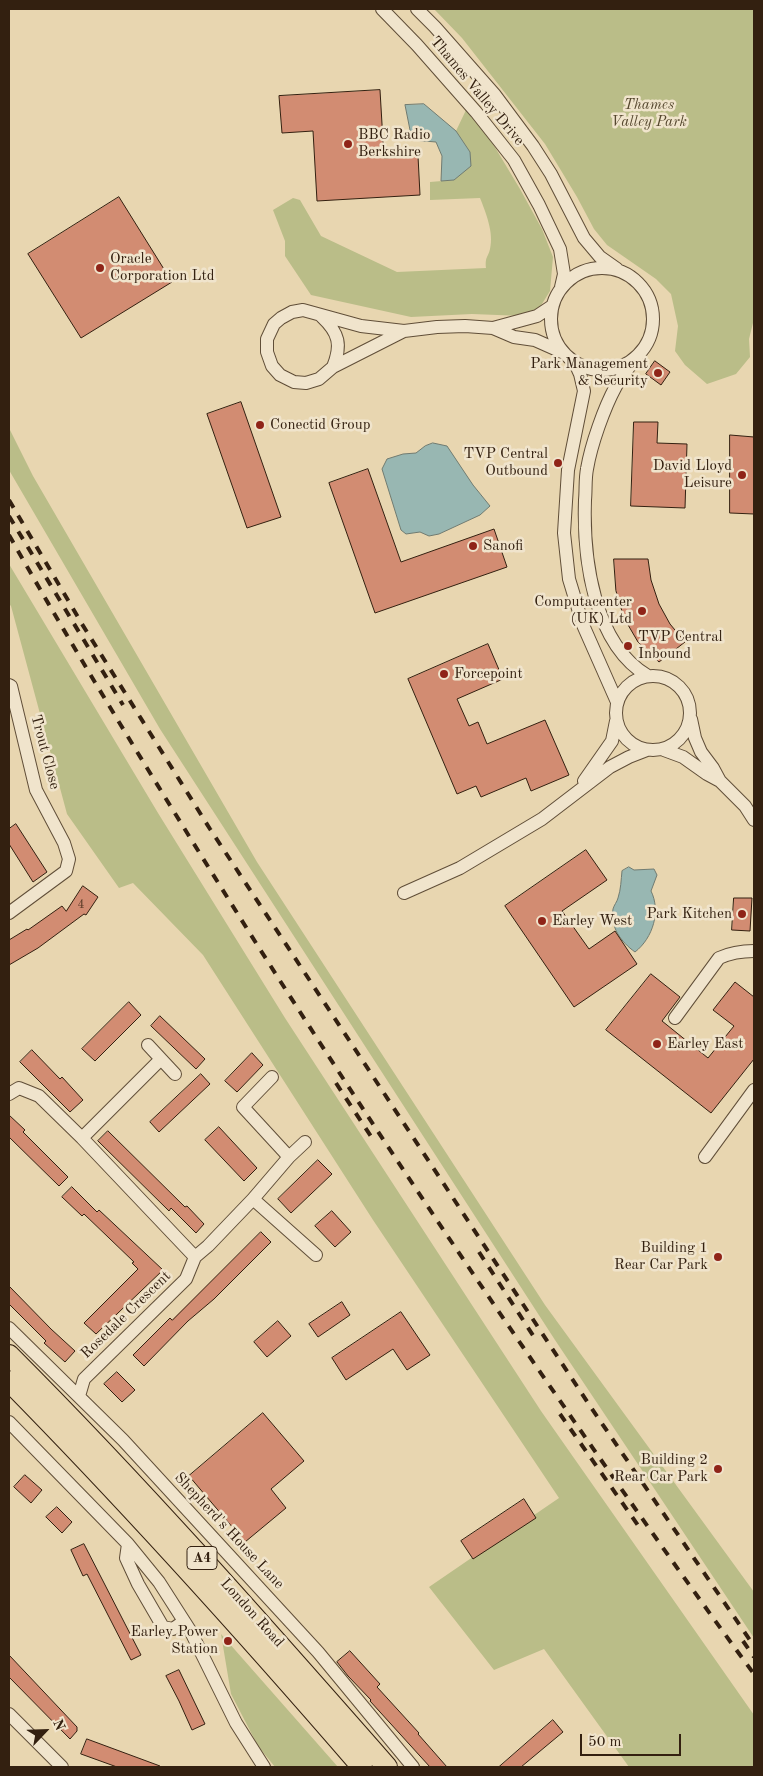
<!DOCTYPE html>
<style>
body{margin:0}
#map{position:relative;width:763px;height:1776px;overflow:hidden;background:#e8d6b0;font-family:"Old Standard TT",serif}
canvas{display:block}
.frame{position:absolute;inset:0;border:10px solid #332010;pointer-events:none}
.north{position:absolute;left:20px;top:1706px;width:50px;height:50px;-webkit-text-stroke:4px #f0e4cc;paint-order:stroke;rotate:66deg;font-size:14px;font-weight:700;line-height:20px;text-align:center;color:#332010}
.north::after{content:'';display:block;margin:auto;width:18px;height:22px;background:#332010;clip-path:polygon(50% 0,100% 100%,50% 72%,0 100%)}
.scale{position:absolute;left:580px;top:1734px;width:101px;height:22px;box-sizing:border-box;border:2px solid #332010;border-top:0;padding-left:6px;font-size:15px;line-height:18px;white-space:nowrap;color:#332010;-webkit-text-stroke:4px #f0e4cc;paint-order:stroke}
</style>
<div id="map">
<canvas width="763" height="1776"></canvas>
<div class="frame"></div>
<div class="north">N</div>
<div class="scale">50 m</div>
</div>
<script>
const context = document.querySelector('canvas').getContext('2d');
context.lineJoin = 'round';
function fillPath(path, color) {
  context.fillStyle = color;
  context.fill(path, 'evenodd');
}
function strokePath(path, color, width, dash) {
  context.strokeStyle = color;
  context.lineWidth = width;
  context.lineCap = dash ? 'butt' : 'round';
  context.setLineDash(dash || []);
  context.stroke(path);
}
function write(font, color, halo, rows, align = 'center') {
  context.font = font + ' "Old Standard TT",serif';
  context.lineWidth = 5;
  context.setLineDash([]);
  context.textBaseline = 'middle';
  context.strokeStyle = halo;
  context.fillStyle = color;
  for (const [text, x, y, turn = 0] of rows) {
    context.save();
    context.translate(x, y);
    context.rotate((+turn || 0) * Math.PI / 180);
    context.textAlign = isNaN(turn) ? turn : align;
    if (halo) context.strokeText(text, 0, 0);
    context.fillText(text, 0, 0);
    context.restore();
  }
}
fillPath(new Path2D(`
 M 434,9 L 754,9 L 754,319 L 749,339 L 750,357 L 736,374 L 707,384 L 685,365 L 675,351 L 678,326 L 671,294 L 656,279 L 607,245 L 594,229 L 577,197 L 545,144 L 462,38 Z
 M 466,110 L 493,144 L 520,189 L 542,229 L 553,257 L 550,291 L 537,312 L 523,316 L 472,314 L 411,317 L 311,295 L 285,256 L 285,241 L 273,210 L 293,198 L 300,200 L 321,236 L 397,272 L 486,268 C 485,256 488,258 490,249 C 494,233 486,213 480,198 L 430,200 L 430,182 L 454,180 L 470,152 L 456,131 Z
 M 9,428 L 33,476 L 257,862 L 545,1305 L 754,1592 L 754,1638 L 555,1340 L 160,729 L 9,470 Z
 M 9,564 L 158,813 L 285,1018 L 541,1411 L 754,1715 L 754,1767 L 629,1767 L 544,1649 L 494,1670 L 429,1587 L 559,1498 L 373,1220 L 203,955 L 133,883 L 119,888 L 67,814 L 11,606 L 9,604 Z
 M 221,1634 L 338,1767 L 275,1767 L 258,1746 L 231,1694 Z`), '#babd88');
const water = new Path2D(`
 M 424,104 L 456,131 L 470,152 L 471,166 L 454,180 L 441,181 L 442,156 L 436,142 L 412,140 L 405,105 Z
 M 433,443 L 447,446 L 473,485 L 490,506 L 480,515 L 439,534 L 429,536 L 420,532 L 406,534 L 401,530 L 382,469 L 387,459 L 403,454 L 416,453 L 425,446 Z
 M 629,867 L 634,870 L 654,869 L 657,875 L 651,891 C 661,911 653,938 635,952 C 621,942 610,927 613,909 C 614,905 617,902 618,898 C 621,889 621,880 622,871 Z`);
fillPath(water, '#98b7b2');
strokePath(water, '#707b71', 1);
const building = new Path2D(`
 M 380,90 L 384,158 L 418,156 L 420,195 L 317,201 L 313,131 L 282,133 L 279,96 Z
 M 119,197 L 172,282 L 81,338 L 28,254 Z
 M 655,361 L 670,372 L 661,385 L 646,374 Z
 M 241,402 L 281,517 L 247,528 L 207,414 Z
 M 634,422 L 658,422 L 657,443 L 687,444 L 685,508 L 631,506 Z
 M 730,435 L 754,437 L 754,514 L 730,513 Z
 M 368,469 L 401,562 L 494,529 L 507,567 L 375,613 L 329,483 Z
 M 614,559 L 648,559 L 651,580 L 659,604 L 670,624 L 685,642 L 659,662 L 638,642 L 624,618 L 616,591 Z
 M 488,644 L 503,679 L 457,699 L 469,726 L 478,722 L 487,744 L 545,720 L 569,775 L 531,791 L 526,778 L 481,797 L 476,786 L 457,794 L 408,679 Z
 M 16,824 L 47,872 L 33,882 L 9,844 L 9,829 Z
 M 586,850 L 607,880 L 562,911 L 589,949 L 615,931 L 637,964 L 574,1007 L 505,906 Z
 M 83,886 L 98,897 L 86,915 L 84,914 L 38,948 L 9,965 L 9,940 L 27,929 L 28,930 L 62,906 L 66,911 Z
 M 734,898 L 752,898 L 750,931 L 732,930 Z
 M 651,974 L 680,997 L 662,1021 L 708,1058 L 734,1026 L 713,1010 L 735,982 L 754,997 L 754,1059 L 711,1113 L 606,1030 Z
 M 129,1002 L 141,1015 L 95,1061 L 82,1049 Z
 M 160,1016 L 205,1059 L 196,1069 L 151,1026 Z
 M 32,1050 L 60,1079 L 62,1077 L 83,1100 L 70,1112 L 20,1062 Z
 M 252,1053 L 263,1065 L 237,1092 L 225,1081 Z
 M 201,1074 L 210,1084 L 159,1132 L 150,1122 Z
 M 9,1115 L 25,1130 L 23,1132 L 68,1177 L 59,1186 L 9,1137 Z
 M 219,1127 L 257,1168 L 244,1181 L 205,1140 Z
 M 108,1131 L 185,1207 L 187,1206 L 204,1224 L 196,1233 L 171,1208 L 169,1211 L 98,1141 Z
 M 318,1160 L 332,1174 L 291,1213 L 278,1199 Z
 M 72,1187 L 97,1212 L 99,1210 L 163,1270 L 96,1334 L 84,1323 L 138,1269 L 132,1263 L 134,1262 L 84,1214 L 82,1216 L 62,1197 Z
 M 332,1211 L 351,1232 L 335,1247 L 315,1226 Z
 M 261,1232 L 271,1242 L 214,1299 L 188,1321 L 144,1366 L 133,1355 L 170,1318 L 172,1320 Z
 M 9,1286 L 51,1329 L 75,1351 L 65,1362 L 44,1343 L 46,1341 L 9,1304 Z
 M 342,1302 L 350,1315 L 318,1337 L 309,1324 Z
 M 401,1312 L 430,1355 L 407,1370 L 393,1349 L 346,1380 L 332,1358 Z
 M 278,1321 L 291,1336 L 267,1357 L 254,1342 Z
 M 117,1372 L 135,1390 L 122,1402 L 104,1384 Z
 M 263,1413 L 304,1461 L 271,1489 L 286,1508 L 245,1542 L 189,1476 Z
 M 25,1475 L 42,1490 L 31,1503 L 14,1487 Z
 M 524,1499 L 536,1518 L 473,1559 L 461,1541 Z
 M 57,1507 L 72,1522 L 62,1533 L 46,1517 Z
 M 84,1544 L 141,1655 L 131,1660 L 87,1574 L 83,1576 L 71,1550 Z
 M 350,1651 L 380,1684 L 377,1687 L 419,1733 L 418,1734 L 447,1767 L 430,1767 L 370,1701 L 371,1700 L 348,1676 L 337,1662 Z
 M 9,1655 L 77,1727 L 77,1731 L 70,1739 L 9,1677 Z
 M 179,1670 L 205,1724 L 192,1730 L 179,1701 L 166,1676 Z
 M 553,1720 L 563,1732 L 521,1767 L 499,1767 Z
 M 87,1739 L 160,1766 L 160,1767 L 117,1767 L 81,1754 Z`);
fillPath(building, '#d28c72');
strokePath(building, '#332010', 1);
const minor = new Path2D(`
 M 382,9 L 417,45 L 476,112 L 514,160 L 539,205 L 560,249 L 564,274 L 561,287
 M 417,9 L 435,27 L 495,95 L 533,146 L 551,174 L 584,238 L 600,257 L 617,269
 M551 319a51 51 0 1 1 102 0a51 51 0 1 1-102 0Z
 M 322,317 C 339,333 342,345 333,367
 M 493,328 L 514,337 L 535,340 L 562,352
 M 404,331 L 333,367 L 319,379 L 306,383 L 294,382 L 280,375 L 272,366 L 267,352 L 267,339 L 274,324 L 281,318 L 292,312 L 303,310 L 361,326 L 404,331 L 437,327 L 465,326 L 493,328 L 537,316 L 552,306
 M 636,358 C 629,367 621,377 616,386 C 604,408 591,445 587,469 C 585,479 586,490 585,500 C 583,557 593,644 648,676
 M 575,363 L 580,374 L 584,391 L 568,470 L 564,533 L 569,579 L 583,625 L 617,702
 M616 713a37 37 0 1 1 74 0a37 37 0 1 1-74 0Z
 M 9,685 L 11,686 L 36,790 L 64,843 L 69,859 L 66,871 L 9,913
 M 691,719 L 695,738 L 701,752 L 713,768 L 720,781
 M 664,750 L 683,757 L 707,774 L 720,781 L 745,806 L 754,820
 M 584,781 L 612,741 L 616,721
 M 404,893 L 460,868 L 542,819 L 610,767 L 629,757 L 647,750
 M 675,1018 L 719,958 C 730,953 742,951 754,951
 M 148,1045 L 161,1059
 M 272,1077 L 243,1107 L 289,1157
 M 9,1094 L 19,1088 L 39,1096 L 82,1138 L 195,1257 L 186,1279 L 84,1379 L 79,1396
 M 82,1138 L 161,1059 L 175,1074
 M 305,1142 L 289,1157 L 253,1199 L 316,1255
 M 705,1157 L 754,1090
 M 195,1257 L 208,1246 L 253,1199
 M 9,1328 L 123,1440 L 318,1652 L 413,1767
 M 9,1422 L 128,1544 L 159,1582 L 191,1632 L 236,1723 L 264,1767
 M 128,1544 L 126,1558 L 138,1584 L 163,1627 L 173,1629 L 184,1621
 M 9,1714 L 62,1767`);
const primary = new Path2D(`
 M 9,1355 C 141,1487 264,1627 387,1767
 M 9,1381 C 131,1505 248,1635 362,1767`);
strokePath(minor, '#604e38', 14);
strokePath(primary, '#332010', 22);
strokePath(minor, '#f0e4cc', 12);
strokePath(primary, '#e8d6b0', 20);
strokePath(new Path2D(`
 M 9,500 L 82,624 L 210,829 L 590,1406 L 754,1646
 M 9,516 L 123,705
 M 9,535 C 82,664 160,790 239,916 C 354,1099 475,1279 599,1457 C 650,1530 701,1602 754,1674
 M 336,1083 L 372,1138
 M 479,1252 L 536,1340
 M 560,1414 L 642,1531
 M 743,1641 L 754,1657`), '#332010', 4, [9, 9]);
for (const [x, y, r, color] of [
 [348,144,5,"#8f2418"],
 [100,268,5,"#8f2418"],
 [658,373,5,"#8f2418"],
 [260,425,5,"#8f2418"],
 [558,463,5,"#8f2418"],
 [742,475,5,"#8f2418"],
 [473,546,5,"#8f2418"],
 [642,611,5,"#8f2418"],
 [628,646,5,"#8f2418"],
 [444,674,5,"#8f2418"],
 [742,914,5,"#8f2418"],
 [542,921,5,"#8f2418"],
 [657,1044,5,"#8f2418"],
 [718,1257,5,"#8f2418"],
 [718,1469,5,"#8f2418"],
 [228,1641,5,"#8f2418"]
]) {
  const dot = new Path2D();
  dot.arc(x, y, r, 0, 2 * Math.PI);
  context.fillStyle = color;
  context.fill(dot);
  strokePath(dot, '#f0e4cc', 2);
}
write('12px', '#5b3b28', null, [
 ["4",81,905]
]);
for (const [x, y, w] of [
 [202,1558,30]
]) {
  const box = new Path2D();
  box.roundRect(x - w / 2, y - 11.5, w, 23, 4);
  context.fillStyle = '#f0e4cc';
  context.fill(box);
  strokePath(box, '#332010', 1);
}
write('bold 14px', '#332010', null, [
 ["A4",202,1558]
]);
write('15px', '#332010', '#f0e4cc', [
 ["Thames Valley Drive",477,91,50],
 ["Trout Close",45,752,75],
 ["Rosedale Crescent",126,1315,-44],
 ["Shepherd's House Lane",229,1531,47],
 ["London Road",252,1613,48]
]);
write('italic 15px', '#55472e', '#f0e4cc', [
 ["Thames",649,105],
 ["Valley Park",649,122]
]);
write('15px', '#332010', '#f0e4cc', [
 ["BBC Radio",358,135],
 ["Berkshire",358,152],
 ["Oracle",110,259],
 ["Corporation Ltd",110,276],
 ["Park Management",648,364,"right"],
 ["& Security",648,381,"right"],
 ["Conectid Group",270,425],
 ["TVP Central",548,454,"right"],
 ["Outbound",548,471,"right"],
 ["David Lloyd",732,466,"right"],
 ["Leisure",732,483,"right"],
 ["Sanofi",483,546],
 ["Computacenter",632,602,"right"],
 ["(UK) Ltd",632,619,"right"],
 ["TVP Central",638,637],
 ["Inbound",638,654],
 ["Forcepoint",454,674],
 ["Park Kitchen",732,914,"right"],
 ["Earley West",552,921],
 ["Earley East",667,1044],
 ["Building 1",708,1248,"right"],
 ["Rear Car Park",708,1265,"right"],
 ["Building 2",708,1460,"right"],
 ["Rear Car Park",708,1477,"right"],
 ["Earley Power",218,1632,"right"],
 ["Station",218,1649,"right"]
], 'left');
</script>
